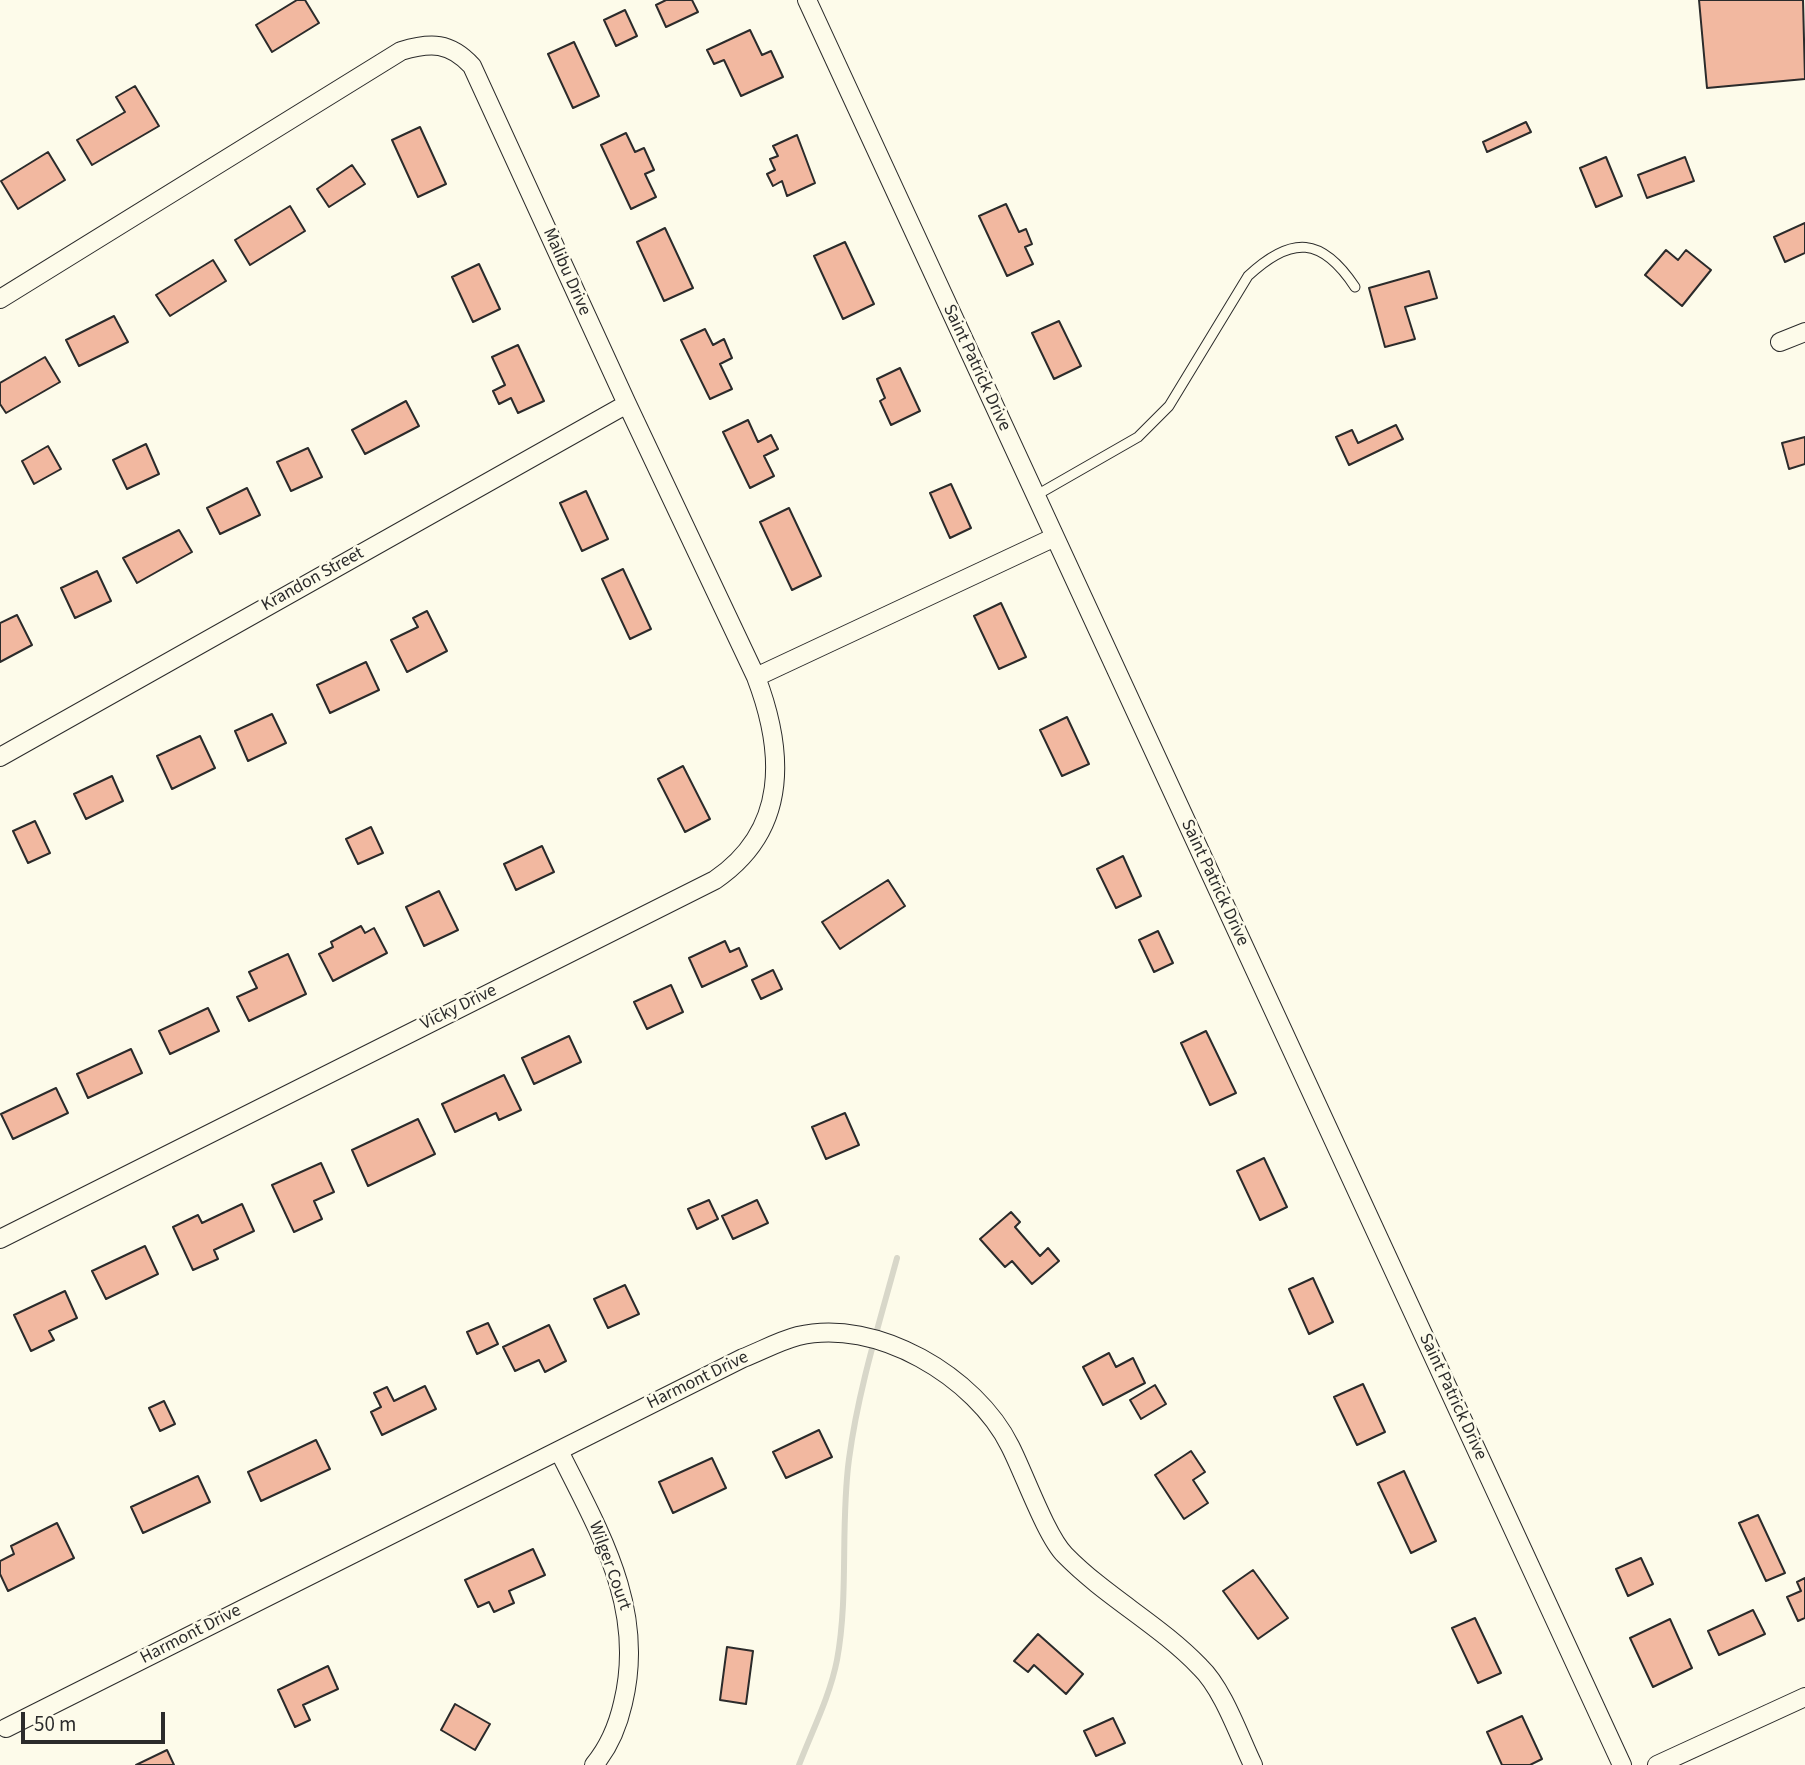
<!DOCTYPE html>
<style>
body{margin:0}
#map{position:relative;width:1805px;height:1765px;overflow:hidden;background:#fdfbea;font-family:"Source Sans 3",sans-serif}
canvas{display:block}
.scale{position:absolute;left:21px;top:1712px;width:144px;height:32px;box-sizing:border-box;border:4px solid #2b2b2b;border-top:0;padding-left:9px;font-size:21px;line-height:24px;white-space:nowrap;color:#2b2b2b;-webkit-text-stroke:5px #fdfbea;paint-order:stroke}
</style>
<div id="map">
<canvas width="1805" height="1765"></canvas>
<div class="scale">50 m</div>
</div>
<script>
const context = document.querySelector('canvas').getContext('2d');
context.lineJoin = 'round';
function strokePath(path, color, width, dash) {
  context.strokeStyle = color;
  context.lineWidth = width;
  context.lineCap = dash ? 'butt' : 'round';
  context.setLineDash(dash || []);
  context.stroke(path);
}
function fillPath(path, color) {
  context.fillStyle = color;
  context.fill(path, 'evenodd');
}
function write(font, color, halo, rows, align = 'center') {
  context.font = font + ' "Source Sans 3",sans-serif';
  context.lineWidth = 5;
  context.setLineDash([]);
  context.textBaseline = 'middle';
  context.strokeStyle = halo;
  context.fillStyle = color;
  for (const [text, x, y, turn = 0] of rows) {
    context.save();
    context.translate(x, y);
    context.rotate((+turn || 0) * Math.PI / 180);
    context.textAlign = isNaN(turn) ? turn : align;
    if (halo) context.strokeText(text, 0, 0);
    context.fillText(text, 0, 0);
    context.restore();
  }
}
strokePath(new Path2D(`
 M 799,1765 C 812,1731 830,1696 837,1660 C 849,1595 840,1525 849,1459 C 858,1391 879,1324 897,1258`), '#d8d7c9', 6);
const building = new Path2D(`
 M 297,0 L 305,0 L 319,23 L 272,52 L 256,25 Z
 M 666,0 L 692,0 L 698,12 L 666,27 L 656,5 Z
 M 1699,0 L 1803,0 L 1805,79 L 1707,88 Z
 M 625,10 L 637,36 L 616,46 L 604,20 Z
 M 750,30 L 762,55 L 771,51 L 783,77 L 741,96 L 724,60 L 714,64 L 707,50 Z
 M 574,42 L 599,96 L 573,108 L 548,54 Z
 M 135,86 L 159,126 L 92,165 L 77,140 L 125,112 L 116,97 Z
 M 1526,122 L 1531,132 L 1487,152 L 1483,142 Z
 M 420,127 L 446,184 L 418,197 L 392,140 Z
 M 626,133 L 635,152 L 644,148 L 654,170 L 645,174 L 656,197 L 631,209 L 601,145 Z
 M 797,135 L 815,183 L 787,196 L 782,181 L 773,186 L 767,174 L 775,170 L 770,159 L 778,156 L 773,146 Z
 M 48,152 L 65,180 L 18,209 L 1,181 Z
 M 1606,157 L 1622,196 L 1596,207 L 1580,168 Z
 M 1685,157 L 1694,181 L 1647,198 L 1638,175 Z
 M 352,165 L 365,184 L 329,207 L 317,189 Z
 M 1006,204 L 1019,232 L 1026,229 L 1032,244 L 1025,247 L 1033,264 L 1007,276 L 979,216 Z
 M 290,206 L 305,231 L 250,265 L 235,240 Z
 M 1805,223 L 1805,253 L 1785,262 L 1774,237 Z
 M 665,228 L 693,288 L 664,301 L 637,242 Z
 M 845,242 L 874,304 L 843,319 L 814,256 Z
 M 1666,250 L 1678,260 L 1686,250 L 1711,270 L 1682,306 L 1645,275 Z
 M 213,260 L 226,281 L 170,316 L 156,295 Z
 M 479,264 L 500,309 L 473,322 L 452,277 Z
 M 1429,271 L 1437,298 L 1405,307 L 1415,339 L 1385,347 L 1369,288 Z
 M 114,316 L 128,342 L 79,366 L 66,340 Z
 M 1059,321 L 1081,366 L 1054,379 L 1032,333 Z
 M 705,329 L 713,345 L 724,339 L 732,358 L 720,364 L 732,389 L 710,399 L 681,340 Z
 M 518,345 L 544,401 L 518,413 L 511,398 L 499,404 L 493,391 L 505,385 L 492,357 Z
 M 45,357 L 60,382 L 6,413 L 0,404 L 0,383 Z
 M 900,368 L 920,411 L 891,425 L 880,401 L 885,398 L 877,379 Z
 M 406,401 L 419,426 L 365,454 L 352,430 Z
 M 748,420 L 758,442 L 771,435 L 778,449 L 764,456 L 774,476 L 750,488 L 723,432 Z
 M 1396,425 L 1403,439 L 1349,465 L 1336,437 L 1352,430 L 1358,443 Z
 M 1805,437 L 1805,464 L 1789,469 L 1782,443 Z
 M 146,444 L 159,474 L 127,489 L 113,460 Z
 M 48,446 L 61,469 L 34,484 L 22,461 Z
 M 308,448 L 322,477 L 291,491 L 277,462 Z
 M 951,484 L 971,528 L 950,538 L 930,493 Z
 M 247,488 L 260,515 L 220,534 L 207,508 Z
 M 586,491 L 608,539 L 582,551 L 560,503 Z
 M 789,508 L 821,576 L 792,590 L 760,522 Z
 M 179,530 L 192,552 L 137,583 L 123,558 Z
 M 623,569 L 651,629 L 630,639 L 602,579 Z
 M 97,571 L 111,601 L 75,618 L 61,588 Z
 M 1001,603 L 1026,657 L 999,669 L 974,616 Z
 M 427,611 L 447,651 L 407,672 L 391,640 L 418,627 L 413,618 Z
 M 17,615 L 32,645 L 0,662 L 0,623 Z
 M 366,662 L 379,690 L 330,713 L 317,685 Z
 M 272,714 L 286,743 L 248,761 L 235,731 Z
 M 1067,717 L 1089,764 L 1062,776 L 1040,730 Z
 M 200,736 L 215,768 L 172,789 L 157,756 Z
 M 683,766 L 710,819 L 685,832 L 658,779 Z
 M 112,776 L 123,801 L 86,819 L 74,794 Z
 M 35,821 L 50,853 L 28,863 L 13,831 Z
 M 371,827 L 383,853 L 358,864 L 346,839 Z
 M 542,846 L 554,872 L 516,890 L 504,864 Z
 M 1123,856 L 1141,896 L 1116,908 L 1097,869 Z
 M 888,880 L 905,906 L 840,949 L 822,922 Z
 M 439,891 L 458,930 L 424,946 L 406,907 Z
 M 361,926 L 365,933 L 374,928 L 387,953 L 333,981 L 319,954 L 333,947 L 331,942 Z
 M 1158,931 L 1173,963 L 1154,972 L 1139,940 Z
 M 725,941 L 730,952 L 739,948 L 747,966 L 702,987 L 689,958 Z
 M 288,954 L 306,994 L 249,1021 L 237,997 L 257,988 L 249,972 Z
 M 773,970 L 782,989 L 761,999 L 752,980 Z
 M 671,985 L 683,1012 L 647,1029 L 634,1002 Z
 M 208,1008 L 219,1031 L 170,1054 L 159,1031 Z
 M 1206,1031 L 1236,1093 L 1210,1105 L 1181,1043 Z
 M 569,1036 L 581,1062 L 534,1084 L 522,1058 Z
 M 131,1049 L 142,1073 L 88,1098 L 77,1074 Z
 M 504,1075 L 521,1110 L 499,1120 L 496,1113 L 455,1132 L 442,1104 Z
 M 56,1088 L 68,1113 L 13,1139 L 1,1114 Z
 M 845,1113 L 859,1145 L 826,1159 L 812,1127 Z
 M 418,1119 L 435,1154 L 368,1186 L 352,1150 Z
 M 1264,1158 L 1287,1207 L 1260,1220 L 1237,1171 Z
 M 321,1163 L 334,1192 L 314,1201 L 322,1219 L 294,1232 L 272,1185 Z
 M 709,1200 L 718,1219 L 697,1229 L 688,1209 Z
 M 757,1200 L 768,1223 L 733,1239 L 722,1216 Z
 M 242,1204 L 254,1231 L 214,1250 L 218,1259 L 193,1270 L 173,1227 L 198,1215 L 202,1223 Z
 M 1011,1212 L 1020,1222 L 1015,1227 L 1040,1256 L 1048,1248 L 1059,1261 L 1032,1284 L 1012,1261 L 1005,1267 L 980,1239 Z
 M 145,1246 L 158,1274 L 106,1299 L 92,1271 Z
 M 1313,1278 L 1333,1322 L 1309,1334 L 1289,1289 Z
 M 625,1285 L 639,1314 L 608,1328 L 594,1299 Z
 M 65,1291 L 77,1318 L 49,1331 L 54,1340 L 31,1351 L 14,1315 Z
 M 488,1323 L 498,1344 L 477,1354 L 467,1332 Z
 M 549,1325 L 566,1361 L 545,1372 L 539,1360 L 515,1371 L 503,1347 Z
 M 1109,1353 L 1116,1367 L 1133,1358 L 1145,1383 L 1103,1405 L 1083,1367 Z
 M 1363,1384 L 1385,1432 L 1357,1445 L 1334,1397 Z
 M 1155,1385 L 1166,1404 L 1141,1419 L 1130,1400 Z
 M 425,1386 L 436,1409 L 382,1435 L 371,1412 L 381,1407 L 374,1393 L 387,1387 L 394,1401 Z
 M 164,1401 L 175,1424 L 160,1431 L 149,1408 Z
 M 819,1430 L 832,1457 L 786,1478 L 773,1452 Z
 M 316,1440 L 330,1469 L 261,1501 L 248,1472 Z
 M 1191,1451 L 1205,1472 L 1193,1480 L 1208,1503 L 1184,1519 L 1155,1475 Z
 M 712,1458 L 726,1488 L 673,1513 L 659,1482 Z
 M 1404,1471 L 1436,1541 L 1411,1553 L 1378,1483 Z
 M 198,1476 L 210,1502 L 143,1533 L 131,1507 Z
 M 1758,1515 L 1785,1573 L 1766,1581 L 1739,1523 Z
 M 57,1523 L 74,1558 L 8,1591 L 0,1574 L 0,1561 L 14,1554 L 11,1546 Z
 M 533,1549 L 545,1575 L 509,1591 L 514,1603 L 494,1612 L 489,1602 L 478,1607 L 465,1580 Z
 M 1641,1558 L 1653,1584 L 1628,1596 L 1616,1569 Z
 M 1253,1570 L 1288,1618 L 1258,1639 L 1223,1591 Z
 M 1805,1578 L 1805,1618 L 1798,1621 L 1787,1597 L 1801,1591 L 1797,1582 Z
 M 1753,1610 L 1765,1634 L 1719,1655 L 1708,1631 Z
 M 1475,1618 L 1501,1673 L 1478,1683 L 1452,1628 Z
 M 1670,1619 L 1692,1668 L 1653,1687 L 1630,1638 Z
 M 1038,1634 L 1083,1674 L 1066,1694 L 1034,1665 L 1028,1672 L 1014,1661 Z
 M 727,1647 L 753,1651 L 746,1704 L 720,1700 Z
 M 328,1666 L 338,1689 L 303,1705 L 310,1720 L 295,1727 L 278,1690 Z
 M 455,1704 L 490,1724 L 475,1750 L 441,1730 Z
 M 1522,1716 L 1542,1759 L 1530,1765 L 1502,1765 L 1487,1732 Z
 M 1113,1718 L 1125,1743 L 1096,1756 L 1084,1731 Z
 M 167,1750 L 174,1765 L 136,1765 Z`);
fillPath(building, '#f2b8a0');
strokePath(building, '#2b2b2b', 2);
const service = new Path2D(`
 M 1035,496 L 1138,437 L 1169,406 L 1248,276 C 1292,235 1322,237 1355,287`);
const minor = new Path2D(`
 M 807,0 L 1622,1765
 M 0,299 L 401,51 C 431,42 450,42 472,66 L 627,404 L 756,677 C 785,753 788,830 715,880 L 0,1239
 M 1780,342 L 1805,332
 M 756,677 L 1055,537
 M 0,757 L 627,404
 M 559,1451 C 600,1533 646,1609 623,1703 C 618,1725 609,1747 594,1765
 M 6,1728 L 743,1358 C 761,1351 779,1341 798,1336 C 876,1317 976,1377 1010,1446 C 1024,1473 1046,1536 1065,1555 C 1106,1597 1160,1625 1200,1667 C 1223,1689 1239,1736 1253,1765
 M 1657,1765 L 1805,1697`);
strokePath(service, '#2b2b2b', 11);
strokePath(minor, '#2b2b2b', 20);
strokePath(service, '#fdfbea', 9);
strokePath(minor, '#fdfbea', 18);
write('18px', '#2b2b2b', '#fdfbea', [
 ["Malibu Drive",566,272,66],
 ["Saint Patrick Drive",976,368,65],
 ["Krandon Street",313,580,-29],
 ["Saint Patrick Drive",1214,883,65],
 ["Vicky Drive",459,1008,-26],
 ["Harmont Drive",698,1381,-26],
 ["Saint Patrick Drive",1452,1397,65],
 ["Wilger Court",609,1566,70],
 ["Harmont Drive",191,1635,-27]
]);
</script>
